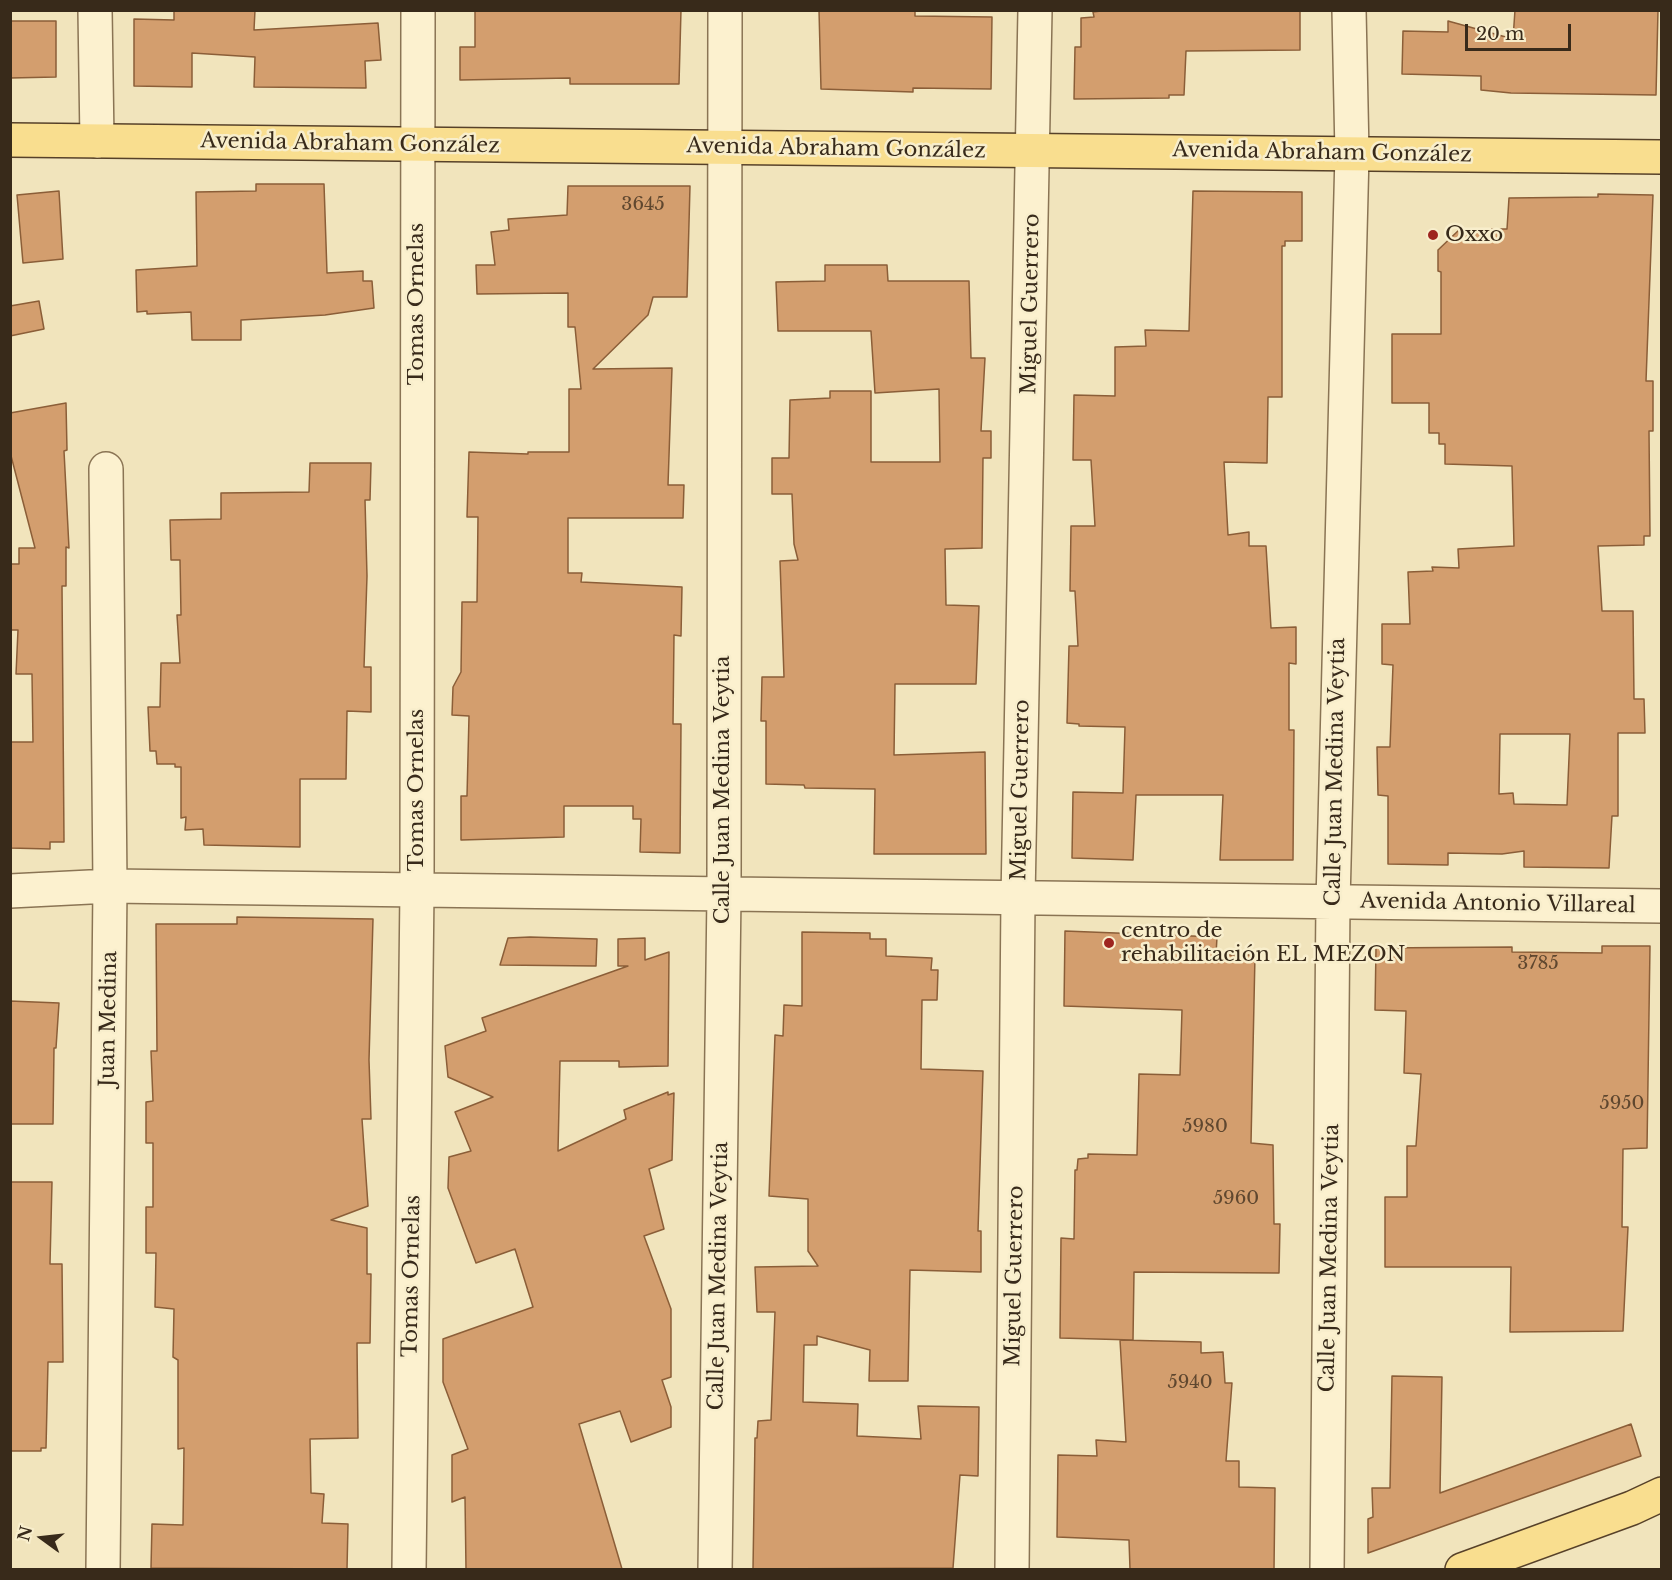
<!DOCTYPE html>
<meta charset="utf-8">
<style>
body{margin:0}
#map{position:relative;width:1672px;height:1580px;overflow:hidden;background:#f1e4bc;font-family:"Libre Baskerville",serif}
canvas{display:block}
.frame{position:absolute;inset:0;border:12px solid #382a1a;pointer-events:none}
.north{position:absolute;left:12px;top:1508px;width:60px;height:60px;-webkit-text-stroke:4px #f8eecc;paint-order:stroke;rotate:285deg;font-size:16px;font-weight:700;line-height:24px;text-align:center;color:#382a1a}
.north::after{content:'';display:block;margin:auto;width:21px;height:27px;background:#382a1a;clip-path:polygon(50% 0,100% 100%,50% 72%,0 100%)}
.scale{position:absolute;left:1465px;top:24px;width:106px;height:27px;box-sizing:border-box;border:3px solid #382a1a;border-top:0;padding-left:8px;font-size:18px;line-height:21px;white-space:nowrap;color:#382a1a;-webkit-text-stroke:4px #f8eecc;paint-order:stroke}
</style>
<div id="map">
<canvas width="1672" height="1580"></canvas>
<div class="frame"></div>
<div class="north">N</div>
<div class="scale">20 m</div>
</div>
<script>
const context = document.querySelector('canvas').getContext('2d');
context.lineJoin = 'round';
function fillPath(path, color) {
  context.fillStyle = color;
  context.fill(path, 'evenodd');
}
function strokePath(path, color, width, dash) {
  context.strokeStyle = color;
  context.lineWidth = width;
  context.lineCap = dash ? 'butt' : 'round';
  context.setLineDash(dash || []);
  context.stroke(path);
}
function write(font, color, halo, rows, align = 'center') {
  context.font = font + ' "Libre Baskerville",serif';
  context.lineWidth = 5;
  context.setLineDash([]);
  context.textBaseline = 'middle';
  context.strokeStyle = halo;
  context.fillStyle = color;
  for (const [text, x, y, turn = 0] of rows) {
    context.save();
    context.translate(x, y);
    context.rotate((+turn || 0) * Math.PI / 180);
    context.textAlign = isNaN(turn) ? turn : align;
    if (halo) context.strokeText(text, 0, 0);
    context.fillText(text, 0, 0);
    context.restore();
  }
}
const building = new Path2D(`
 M 174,10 L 255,10 L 254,30 L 378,23 L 381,60 L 365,61 L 366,88 L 254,87 L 255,57 L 192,53 L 192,87 L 134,86 L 134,19 L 174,20 Z
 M 475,10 L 681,10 L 679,84 L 570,84 L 570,78 L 460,80 L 460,47 L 475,47 Z
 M 819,10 L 915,10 L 915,16 L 992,17 L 991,89 L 913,88 L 913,92 L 821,89 Z
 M 1109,10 L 1300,10 L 1300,50 L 1186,51 L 1184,95 L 1169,95 L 1169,98 L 1074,99 L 1075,47 L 1081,47 L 1081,18 L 1094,17 L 1093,12 Z
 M 1515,10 L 1658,10 L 1656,95 L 1511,93 L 1481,90 L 1481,76 L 1402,74 L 1403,31 L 1448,32 L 1448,21 L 1513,39 Z
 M 10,21 L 56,21 L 56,77 L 10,78 Z
 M 256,184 L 324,184 L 327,273 L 363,271 L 363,281 L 372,281 L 374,308 L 325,315 L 241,320 L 241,340 L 192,340 L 191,312 L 147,314 L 147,311 L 137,312 L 136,270 L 197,266 L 196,192 L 256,191 Z
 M 568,186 L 690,186 L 687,297 L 653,297 L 648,315 L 593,369 L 672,368 L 668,485 L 684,485 L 683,518 L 568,518 L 568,573 L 582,573 L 581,582 L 682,587 L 681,636 L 674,635 L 673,724 L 681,724 L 680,853 L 640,852 L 641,819 L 633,819 L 633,806 L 564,806 L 564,837 L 461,840 L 461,796 L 467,796 L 469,716 L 452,715 L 453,687 L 461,672 L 462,602 L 477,602 L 478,517 L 467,517 L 469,452 L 528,454 L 528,452 L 569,452 L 569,389 L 581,389 L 575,327 L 568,327 L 568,293 L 477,294 L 476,265 L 495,265 L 491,232 L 509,230 L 508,219 L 567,215 Z
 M 59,191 L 63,259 L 23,263 L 17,195 Z
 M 1193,191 L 1302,192 L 1302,241 L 1285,241 L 1285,246 L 1282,246 L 1282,397 L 1268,397 L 1267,463 L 1224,462 L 1228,535 L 1249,532 L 1249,546 L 1266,546 L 1271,628 L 1296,627 L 1296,664 L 1289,663 L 1289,730 L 1294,730 L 1293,860 L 1220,860 L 1223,795 L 1136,795 L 1133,860 L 1072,858 L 1073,792 L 1123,793 L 1125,727 L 1079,726 L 1079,724 L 1067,723 L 1069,646 L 1078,646 L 1075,591 L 1070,591 L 1071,526 L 1095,526 L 1091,460 L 1073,460 L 1074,395 L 1115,396 L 1115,347 L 1146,346 L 1145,330 L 1189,331 Z
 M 1598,194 L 1653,195 L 1646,381 L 1653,381 L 1653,431 L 1649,431 L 1650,536 L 1644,536 L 1644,545 L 1598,546 L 1602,611 L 1633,611 L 1634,699 L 1644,699 L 1645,733 L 1618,733 L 1618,816 L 1612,816 L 1609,868 L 1524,867 L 1524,851 L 1502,854 L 1448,853 L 1448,865 L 1388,864 L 1388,796 L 1378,795 L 1377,747 L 1390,747 L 1393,665 L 1382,664 L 1382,624 L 1410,624 L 1408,572 L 1433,571 L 1432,567 L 1459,568 L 1458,549 L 1514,546 L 1512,466 L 1445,464 L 1445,444 L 1439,444 L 1439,433 L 1429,433 L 1429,403 L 1392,403 L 1392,334 L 1441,334 L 1441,272 L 1438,271 L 1438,250 L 1460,229 L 1507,229 L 1509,198 L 1598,197 ZM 1500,734 L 1570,734 L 1567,805 L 1514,804 L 1513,793 L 1499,794 Z
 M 825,265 L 887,265 L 888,281 L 969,281 L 971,358 L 985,358 L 981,431 L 991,431 L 991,458 L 983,458 L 982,548 L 945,549 L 946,605 L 979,606 L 976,684 L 895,684 L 894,755 L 985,752 L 986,854 L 874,854 L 875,789 L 805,788 L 804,785 L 766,784 L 766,721 L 761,721 L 762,677 L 784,677 L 780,561 L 798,560 L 794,544 L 792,494 L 772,494 L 772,458 L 789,458 L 790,400 L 830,398 L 830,391 L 871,391 L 871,462 L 940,462 L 939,389 L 875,393 L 871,331 L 778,331 L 776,282 L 825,281 Z
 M 39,301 L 44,329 L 10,336 L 10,306 Z
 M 66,403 L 67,450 L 64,451 L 69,548 L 66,547 L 66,586 L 62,586 L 64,842 L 50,842 L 50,849 L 10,848 L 10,742 L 33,742 L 32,674 L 16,674 L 18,630 L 10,630 L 10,564 L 19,564 L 19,548 L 35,548 L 10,452 L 10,413 Z
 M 310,463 L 371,463 L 370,500 L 365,500 L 367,576 L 364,667 L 371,667 L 371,712 L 347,711 L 346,779 L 300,779 L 300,847 L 204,845 L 203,829 L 185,830 L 186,817 L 181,818 L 181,767 L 175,767 L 175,764 L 157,764 L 156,751 L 150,751 L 148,707 L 160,707 L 161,663 L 180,663 L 177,615 L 181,615 L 180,560 L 171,560 L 170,520 L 221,519 L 221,493 L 309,492 Z
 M 237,917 L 373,919 L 369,1060 L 371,1119 L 362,1119 L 368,1206 L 331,1220 L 367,1228 L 367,1274 L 371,1274 L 370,1343 L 357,1343 L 358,1438 L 310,1439 L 311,1493 L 324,1494 L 322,1523 L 348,1524 L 347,1569 L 151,1568 L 152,1524 L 183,1525 L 184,1448 L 178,1449 L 178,1360 L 173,1357 L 174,1309 L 155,1307 L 156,1253 L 146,1253 L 146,1207 L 153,1207 L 153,1143 L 146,1143 L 146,1102 L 153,1101 L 151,1051 L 157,1051 L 156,924 L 237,924 Z
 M 1065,931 L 1217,937 L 1216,955 L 1255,955 L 1251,1143 L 1273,1145 L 1274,1224 L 1280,1224 L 1279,1273 L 1134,1272 L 1133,1340 L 1060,1338 L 1061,1238 L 1074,1239 L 1075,1170 L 1077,1170 L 1078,1159 L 1088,1158 L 1088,1154 L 1137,1155 L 1139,1074 L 1180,1075 L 1182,1010 L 1064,1006 Z
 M 802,932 L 870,933 L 870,939 L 886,939 L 886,956 L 932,958 L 931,970 L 938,970 L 937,1000 L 922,1000 L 921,1069 L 983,1071 L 978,1231 L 981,1231 L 981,1272 L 910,1270 L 908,1381 L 869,1381 L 870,1350 L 817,1336 L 817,1345 L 804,1345 L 803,1402 L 858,1404 L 857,1436 L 921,1439 L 918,1406 L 979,1407 L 978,1476 L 960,1475 L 953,1568 L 753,1569 L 755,1438 L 757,1438 L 758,1421 L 771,1420 L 775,1312 L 757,1312 L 755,1267 L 818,1266 L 808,1251 L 808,1199 L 769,1196 L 775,1035 L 783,1036 L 784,1005 L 802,1006 Z
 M 530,937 L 597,939 L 596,966 L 500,965 L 508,938 Z
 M 645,938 L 645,960 L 669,952 L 668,1066 L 619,1067 L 619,1061 L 560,1061 L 558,1151 L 626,1119 L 624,1110 L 668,1092 L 668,1095 L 674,1093 L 672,1160 L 649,1169 L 664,1229 L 644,1236 L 671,1309 L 671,1377 L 662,1380 L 671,1407 L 671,1427 L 631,1442 L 620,1411 L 579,1424 L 622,1569 L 466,1569 L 465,1497 L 452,1502 L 452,1455 L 468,1449 L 443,1382 L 443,1339 L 533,1307 L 515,1249 L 476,1263 L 448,1188 L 449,1157 L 471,1151 L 455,1112 L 493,1097 L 448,1077 L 445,1046 L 486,1031 L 482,1018 L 628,966 L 618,966 L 618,939 Z
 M 1602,946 L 1650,946 L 1647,1148 L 1623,1149 L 1622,1227 L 1628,1227 L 1623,1331 L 1510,1332 L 1511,1267 L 1385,1267 L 1385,1197 L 1407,1197 L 1407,1146 L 1416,1146 L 1421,1074 L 1404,1073 L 1406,1011 L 1375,1010 L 1376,948 L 1512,947 L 1512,952 L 1602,953 Z
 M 10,1001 L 59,1003 L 56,1048 L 54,1048 L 53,1124 L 10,1124 Z
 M 10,1182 L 52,1182 L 50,1264 L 62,1264 L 63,1362 L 48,1362 L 46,1448 L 41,1448 L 41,1451 L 10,1451 Z
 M 1120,1340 L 1201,1342 L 1201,1353 L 1223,1352 L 1225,1383 L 1232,1383 L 1226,1461 L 1239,1461 L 1239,1487 L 1275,1488 L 1274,1569 L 1130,1569 L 1129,1540 L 1057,1537 L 1058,1455 L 1097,1456 L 1096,1440 L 1126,1442 Z
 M 1392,1376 L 1442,1377 L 1440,1493 L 1631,1424 L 1641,1456 L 1368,1553 L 1368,1519 L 1373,1517 L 1372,1488 L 1390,1488 Z`);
fillPath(building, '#d39e6e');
strokePath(building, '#8b5e38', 1.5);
const minor = new Path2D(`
 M 95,10 L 97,141
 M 10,891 L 110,886 L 1662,906
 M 103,1570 L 110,886 L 106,469
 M 409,1570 L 417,890 L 418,10
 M 715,1570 L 724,894 L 725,10
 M 1012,1570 L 1018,898 L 1035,10
 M 1327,1570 L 1333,902 L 1352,154 L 1349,10`);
const major = new Path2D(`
 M 10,140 L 1662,157
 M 1462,1570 L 1632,1508 L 1662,1494`);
strokePath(minor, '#8a7454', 36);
strokePath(major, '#574129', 36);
strokePath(minor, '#fcf1cf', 33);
strokePath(major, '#f9de8f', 33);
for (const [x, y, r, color] of [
 [1433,235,6,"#9e251f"],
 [1109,943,6,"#9e251f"]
]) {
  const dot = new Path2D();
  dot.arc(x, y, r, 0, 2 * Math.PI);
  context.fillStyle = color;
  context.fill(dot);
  strokePath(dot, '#f8eecc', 2);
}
write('18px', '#5f472f', null, [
 ["3645",643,205],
 ["3785",1538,964],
 ["5950",1622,1104],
 ["5980",1205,1127],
 ["5960",1236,1199],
 ["5940",1190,1383]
]);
write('21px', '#382a1a', '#f8eecc', [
 ["Avenida Abraham González",350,144,1],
 ["Avenida Abraham González",836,149,1],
 ["Avenida Abraham González",1322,153,1],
 ["Tomas Ornelas",417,304,-90],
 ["Miguel Guerrero",1031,304,-89],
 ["Calle Juan Medina Veytia",1336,772,-89],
 ["Tomas Ornelas",417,790,-90],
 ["Calle Juan Medina Veytia",723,790,-90],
 ["Miguel Guerrero",1021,790,-89],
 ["Avenida Antonio Villareal",1498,904,1],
 ["Juan Medina",109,1019,-89],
 ["Calle Juan Medina Veytia",1330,1258,-89],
 ["Tomas Ornelas",412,1276,-89],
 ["Calle Juan Medina Veytia",719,1276,-89],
 ["Miguel Guerrero",1015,1276,-89]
]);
write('21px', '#382a1a', '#f8eecc', [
 ["Oxxo",1445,235],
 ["centro de",1121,931],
 ["rehabilitación EL MEZON",1121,955]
], 'left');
</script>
